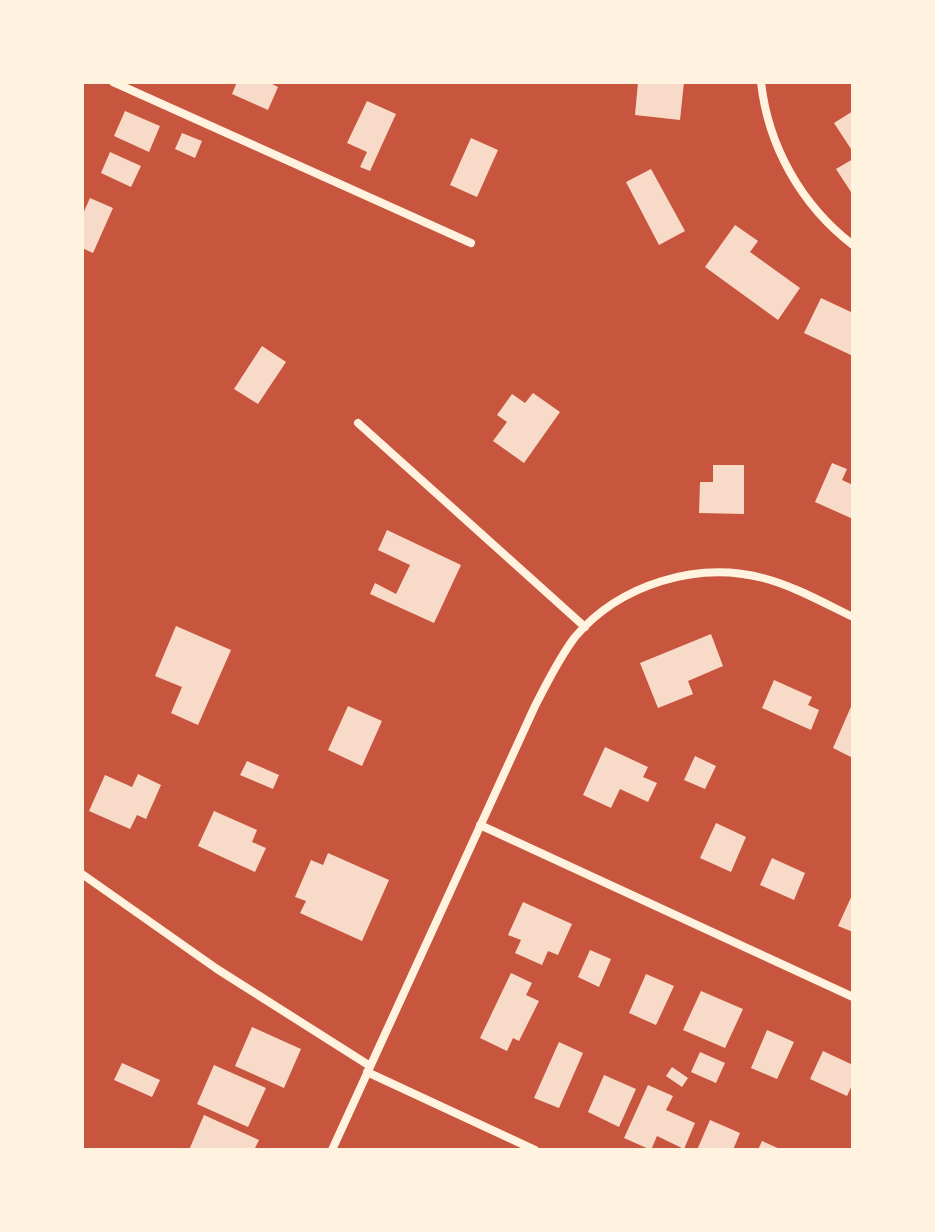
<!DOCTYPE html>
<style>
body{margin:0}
#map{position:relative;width:935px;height:1232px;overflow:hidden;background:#c8553d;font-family:"Space Grotesk",sans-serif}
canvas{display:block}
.frame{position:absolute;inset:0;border:84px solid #fff3e0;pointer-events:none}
</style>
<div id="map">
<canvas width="935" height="1232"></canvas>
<div class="frame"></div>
</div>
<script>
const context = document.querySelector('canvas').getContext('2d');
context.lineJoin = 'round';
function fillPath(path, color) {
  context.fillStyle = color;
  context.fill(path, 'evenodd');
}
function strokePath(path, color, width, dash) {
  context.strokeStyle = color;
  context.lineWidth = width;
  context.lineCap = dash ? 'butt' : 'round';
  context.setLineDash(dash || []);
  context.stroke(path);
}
fillPath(new Path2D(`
 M 237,82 L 268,82 L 278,87 L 268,110 L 232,94 Z
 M 638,82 L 684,82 L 680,120 L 635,115 Z
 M 367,101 L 396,114 L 370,171 L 360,167 L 367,152 L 347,143 Z
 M 125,111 L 160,126 L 149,152 L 114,136 Z
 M 853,111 L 853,152 L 834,123 Z
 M 182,133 L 202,141 L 195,158 L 175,149 Z
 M 471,138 L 498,150 L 477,197 L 450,185 Z
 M 110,152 L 141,166 L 131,187 L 101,173 Z
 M 853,159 L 853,191 L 851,192 L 836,169 Z
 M 651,169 L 685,231 L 659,245 L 626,182 Z
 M 90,198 L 113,208 L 93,253 L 82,248 L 82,216 Z
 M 735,225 L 758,241 L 750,252 L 800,288 L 778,320 L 705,267 Z
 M 821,298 L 853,313 L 853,356 L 804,333 Z
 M 262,346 L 286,362 L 258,404 L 234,389 Z
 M 533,393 L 560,412 L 524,463 L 493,441 L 507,422 L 497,415 L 512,394 L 525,403 Z
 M 832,463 L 847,469 L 842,480 L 853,485 L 853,519 L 815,502 Z
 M 713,465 L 744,465 L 744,514 L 699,513 L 700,482 L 713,482 Z
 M 387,530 L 461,565 L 434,623 L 370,594 L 375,583 L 396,594 L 410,565 L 378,550 Z
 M 176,626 L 231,650 L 198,725 L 171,713 L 182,687 L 155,676 Z
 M 711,634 L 723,666 L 688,681 L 693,694 L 658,708 L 640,663 Z
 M 774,680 L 812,697 L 808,705 L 819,710 L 811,730 L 762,708 Z
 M 853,702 L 853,758 L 833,748 Z
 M 348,706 L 382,721 L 362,766 L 328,750 Z
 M 605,747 L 648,767 L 643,777 L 657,783 L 648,802 L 620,789 L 611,808 L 583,795 Z
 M 695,756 L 716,766 L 705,789 L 684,780 Z
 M 247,761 L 279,775 L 273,789 L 240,775 Z
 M 138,774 L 161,785 L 146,819 L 137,815 L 130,829 L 89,811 L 105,775 L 132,787 Z
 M 214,811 L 257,830 L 252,842 L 266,848 L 255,872 L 198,846 Z
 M 716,823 L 746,837 L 731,872 L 700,858 Z
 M 328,853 L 389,880 L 362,941 L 300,913 L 306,901 L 295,897 L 311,860 L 323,865 Z
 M 772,858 L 805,873 L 794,900 L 760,885 Z
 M 853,893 L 853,932 L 838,926 Z
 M 523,902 L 572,924 L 558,955 L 548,951 L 542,965 L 515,953 L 521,940 L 508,935 Z
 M 590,950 L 611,959 L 599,987 L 578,977 Z
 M 511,973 L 532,983 L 526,995 L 539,1001 L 519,1041 L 513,1038 L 507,1051 L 480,1038 Z
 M 646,974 L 674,986 L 656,1025 L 629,1013 Z
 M 701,991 L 743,1009 L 725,1048 L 683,1030 Z
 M 252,1027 L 301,1049 L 284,1088 L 235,1066 Z
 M 767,1030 L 794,1042 L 777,1079 L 751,1068 Z
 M 559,1042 L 583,1053 L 559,1108 L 534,1098 Z
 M 823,1051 L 853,1065 L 853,1083 L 847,1096 L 810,1079 Z
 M 700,1052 L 725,1063 L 716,1083 L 691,1072 Z
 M 122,1063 L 160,1080 L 152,1097 L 114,1080 Z
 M 214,1065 L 266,1088 L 248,1127 L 197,1104 Z
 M 672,1067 L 688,1078 L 682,1087 L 666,1076 Z
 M 604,1075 L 636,1089 L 619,1127 L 588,1112 Z
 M 648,1085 L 673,1096 L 666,1110 L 695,1123 L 684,1149 L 657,1136 L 651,1150 L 624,1138 Z
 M 204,1115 L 259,1140 L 254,1150 L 189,1150 Z
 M 710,1120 L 740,1133 L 733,1150 L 697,1150 Z
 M 762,1141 L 782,1150 L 758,1150 Z`), '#f7dbc8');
strokePath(new Path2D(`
 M 113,82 L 471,243
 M 761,82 C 768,146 801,205 853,245
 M 358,423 L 585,627
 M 480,825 L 853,997
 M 82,874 L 217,969 L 370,1066
 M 367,1072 L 535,1150
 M 332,1150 L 535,706 C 547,683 559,658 575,637 C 620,584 697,561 763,578 C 794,586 824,603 853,617`), '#fff3e0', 8);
</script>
